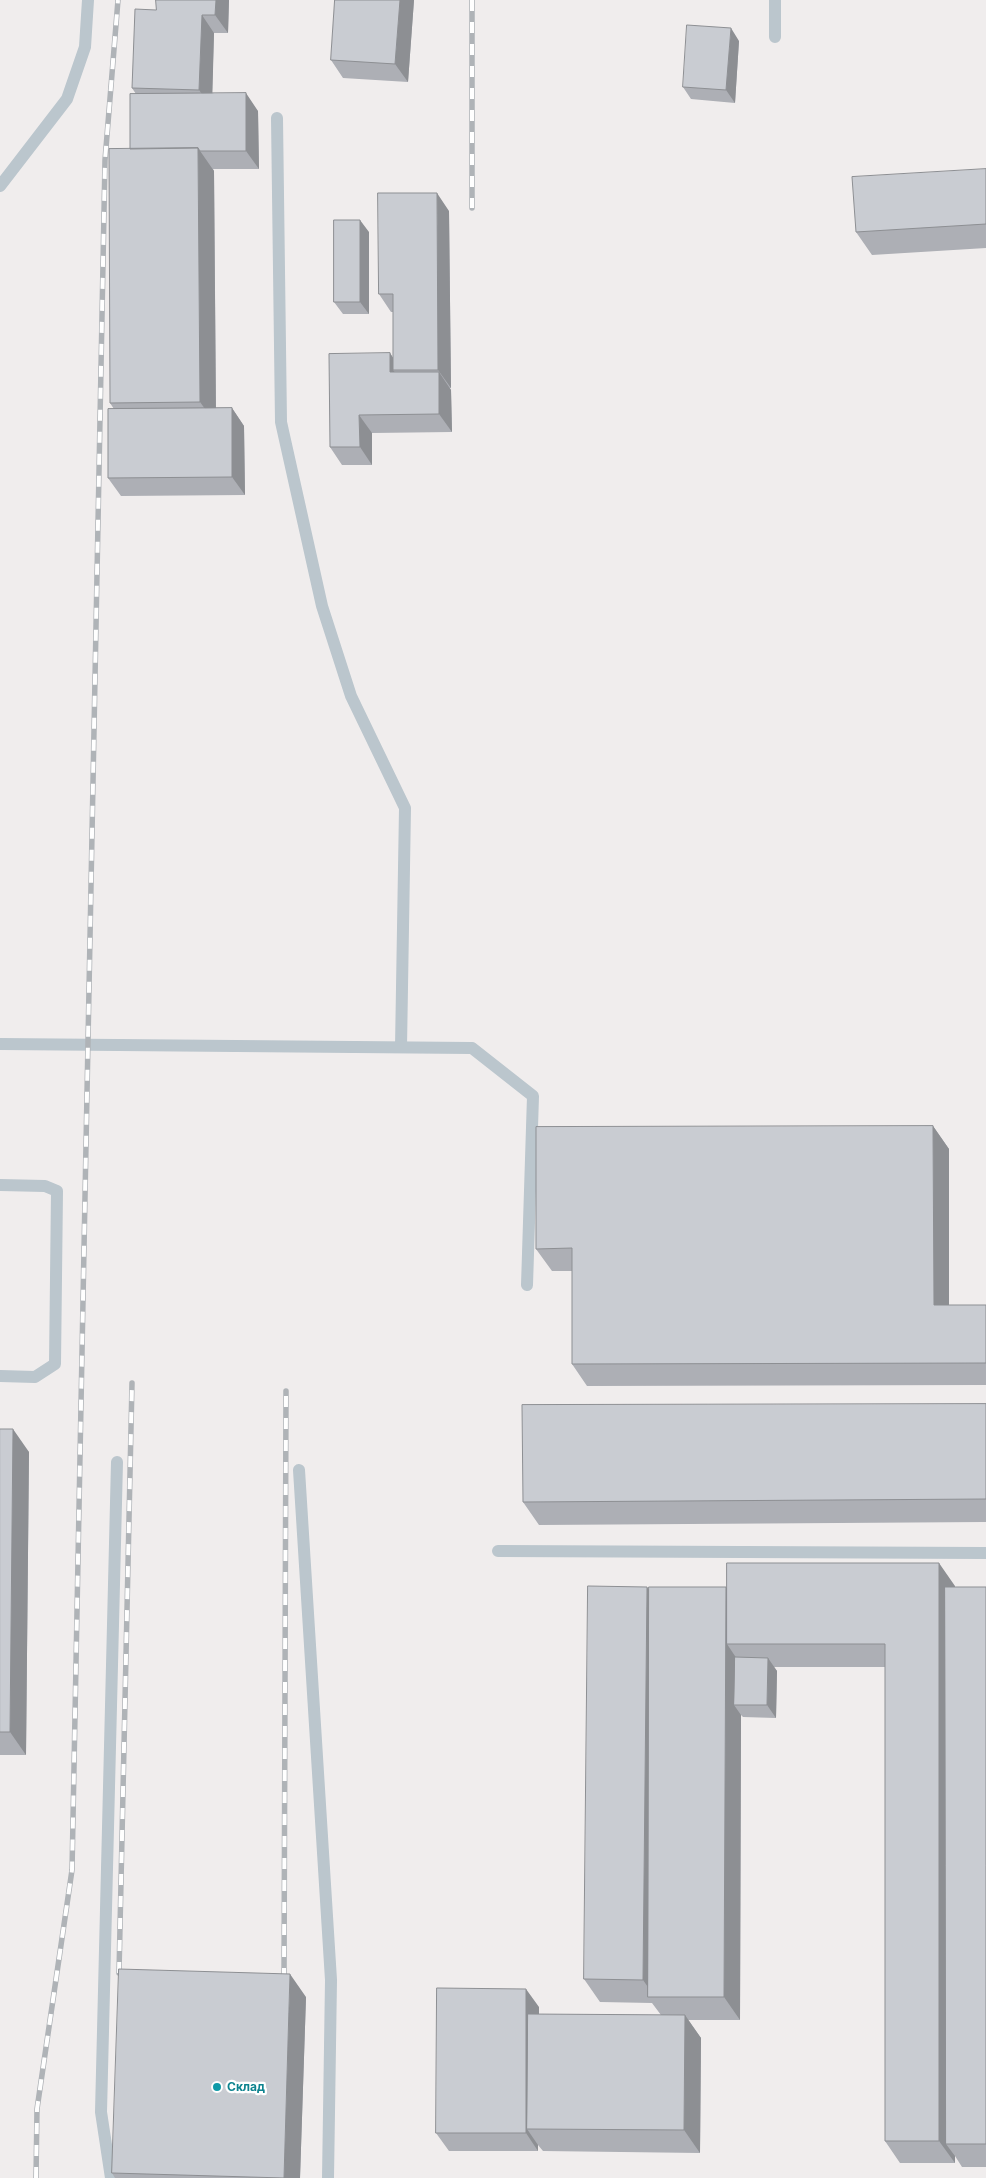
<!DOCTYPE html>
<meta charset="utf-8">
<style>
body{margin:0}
canvas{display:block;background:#f0eded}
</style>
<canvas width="986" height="2178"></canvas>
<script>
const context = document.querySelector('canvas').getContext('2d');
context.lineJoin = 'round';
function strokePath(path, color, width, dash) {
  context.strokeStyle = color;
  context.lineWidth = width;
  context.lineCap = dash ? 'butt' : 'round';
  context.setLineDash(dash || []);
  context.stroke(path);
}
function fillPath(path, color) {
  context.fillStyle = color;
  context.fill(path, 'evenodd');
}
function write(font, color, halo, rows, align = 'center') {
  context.font = font + ' Inter,sans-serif';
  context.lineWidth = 4.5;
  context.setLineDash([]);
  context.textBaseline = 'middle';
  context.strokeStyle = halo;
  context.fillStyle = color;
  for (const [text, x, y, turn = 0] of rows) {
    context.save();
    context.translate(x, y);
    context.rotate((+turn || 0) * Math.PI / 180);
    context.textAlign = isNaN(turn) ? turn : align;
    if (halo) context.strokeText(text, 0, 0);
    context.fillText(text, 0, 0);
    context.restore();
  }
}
strokePath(new Path2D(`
 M 775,0 L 775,37
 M 277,118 L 281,422 L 322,606 L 351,696 L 405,808 L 401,1047
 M 0,186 L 67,99 L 85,47 L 88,0
 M 0,1044 L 472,1048 L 533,1096 L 527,1285
 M 0,1185 L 45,1186 L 57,1191 L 55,1364 L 35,1377 L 0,1376
 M 299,1470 L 331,1980 L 328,2178
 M 498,1551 L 986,1553
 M 111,2178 L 101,2112 L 117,1462`), '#bbc6cd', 12);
const rail = new Path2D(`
 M 472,0 L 472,208
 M 119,1973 L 132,1383
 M 284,1979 L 286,1391
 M 36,2178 L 37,2109 L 72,1870 L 105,160 L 118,0`);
strokePath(rail, '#afb3b7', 5.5);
strokePath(rail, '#fff', 4, [11]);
fillPath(new Path2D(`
 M 156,0 L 229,0 L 228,33 L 214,33 L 212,93 L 258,111 L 259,169 L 213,169 L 214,171 L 216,408 L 232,408 L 244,426 L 245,495 L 121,496 L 108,478 L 114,409 L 110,403 L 130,149 L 136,94 L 132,88 L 156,10 Z
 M 335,0 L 414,0 L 408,82 L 343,78 L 331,60 Z
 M 739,41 L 735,103 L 691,99 L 683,87 Z
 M 986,169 L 986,248 L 872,255 L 856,232 Z
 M 449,211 L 451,388 L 450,388 L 451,390 L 452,432 L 372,433 L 372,465 L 342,465 L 330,447 L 390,353 L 393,358 L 393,312 L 391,312 L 379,294 Z
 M 369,232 L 369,314 L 343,314 L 334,302 Z
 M 933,1126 L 949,1149 L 949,1305 L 986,1305 L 986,1385 L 587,1386 L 572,1364 L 572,1271 L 552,1271 L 536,1249 Z
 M 986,1404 L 986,1522 L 539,1525 L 523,1502 Z
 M 0,1429 L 29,1452 L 26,1755 L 0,1755 Z
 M 955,1586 L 955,1587 L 986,1587 L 986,2167 L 962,2167 L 955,2156 L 955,2163 L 900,2163 L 885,2141 L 885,1667 L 774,1667 L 777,1671 L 776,1718 L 743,1717 L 741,1715 L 740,2020 L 688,2020 L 701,2038 L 700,2153 L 543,2151 L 538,2145 L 538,2151 L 449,2151 L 436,2133 L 539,2007 L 539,2014 L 661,2015 L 652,2003 L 600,2002 L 584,1979 L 649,1590 L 726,1587 L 727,1589 Z
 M 306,1997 L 300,2178 L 115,2178 L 112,2173 Z`), '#adafb5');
fillPath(new Path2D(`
 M 216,0 L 229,0 L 228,33 L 215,15 Z
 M 400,0 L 414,0 L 408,82 L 395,64 Z
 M 202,15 L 214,33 L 212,108 L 199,90 Z
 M 731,28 L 739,41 L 735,103 L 726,90 Z
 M 246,93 L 258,111 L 259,169 L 246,151 Z
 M 198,148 L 214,171 L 216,424 L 200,402 Z
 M 437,193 L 449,211 L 451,388 L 438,370 Z
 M 360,220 L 369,232 L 369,314 L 360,302 Z
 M 390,353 L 401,370 L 393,370 L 403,383 L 390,372 Z
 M 439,372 L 451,390 L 452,432 L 439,414 Z
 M 232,408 L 244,426 L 245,495 L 232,477 Z
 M 359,415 L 372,433 L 372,465 L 360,447 Z
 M 933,1126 L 949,1149 L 949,1328 L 934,1305 Z
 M 13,1429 L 29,1452 L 26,1755 L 10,1732 Z
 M 939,1563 L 955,1586 L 955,2144 L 946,2144 L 955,2156 L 955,2163 L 939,2141 Z
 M 647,1587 L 663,1609 L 655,1997 L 643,1980 Z
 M 726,1587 L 741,1609 L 727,1644 L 741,1665 L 734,1705 L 741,1715 L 740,2020 L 724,1997 Z
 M 768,1658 L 777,1671 L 776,1718 L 767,1705 Z
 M 290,1974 L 306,1997 L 300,2178 L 284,2178 Z
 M 526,1989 L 539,2007 L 539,2129 L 527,2129 L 538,2145 L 538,2151 L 526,2133 Z
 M 685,2015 L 701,2038 L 700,2153 L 684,2130 Z`), '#8d8f93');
const building = new Path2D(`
 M 156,0 L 216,0 L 215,15 L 202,15 L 199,90 L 132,88 L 135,9 L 156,10 Z
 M 335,0 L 400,0 L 395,64 L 331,60 Z
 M 687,25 L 731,28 L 726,90 L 683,87 Z
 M 246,93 L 246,151 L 200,151 L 198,148 L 130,149 L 130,94 Z
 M 198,148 L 200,402 L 110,403 L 109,149 Z
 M 986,169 L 986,224 L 856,232 L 852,177 Z
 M 378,193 L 437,193 L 438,370 L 393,370 L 393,294 L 379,294 Z
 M 334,220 L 360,220 L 360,302 L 334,302 Z
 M 390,353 L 390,372 L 439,372 L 439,414 L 359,415 L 360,447 L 330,447 L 329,354 Z
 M 232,408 L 232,477 L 108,478 L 108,409 Z
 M 933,1126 L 934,1305 L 986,1305 L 986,1363 L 572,1364 L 572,1248 L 536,1249 L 536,1127 Z
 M 986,1404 L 986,1499 L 523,1502 L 522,1405 Z
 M 0,1429 L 13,1429 L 10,1732 L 0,1732 Z
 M 727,1563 L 939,1563 L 939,2141 L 885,2141 L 885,1644 L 727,1644 Z
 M 588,1586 L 647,1587 L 643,1980 L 584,1979 Z
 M 649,1587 L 726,1587 L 724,1997 L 648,1997 Z
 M 945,1587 L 986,1587 L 986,2144 L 946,2144 Z
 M 735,1657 L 768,1658 L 767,1705 L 734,1705 Z
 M 119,1969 L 290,1974 L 284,2178 L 112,2173 Z
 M 437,1988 L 526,1989 L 526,2133 L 436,2133 Z
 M 528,2014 L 685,2015 L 684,2130 L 527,2129 Z`);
fillPath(building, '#c9ccd2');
strokePath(building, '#8d8f93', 1);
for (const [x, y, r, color] of [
 [217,2087,5,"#0f9aa8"]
]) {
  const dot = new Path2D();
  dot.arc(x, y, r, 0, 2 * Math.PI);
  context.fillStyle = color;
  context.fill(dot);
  strokePath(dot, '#fff', 2);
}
write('bold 12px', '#0d838f', '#fff', [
 ["Склад",227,2087]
], 'left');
</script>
